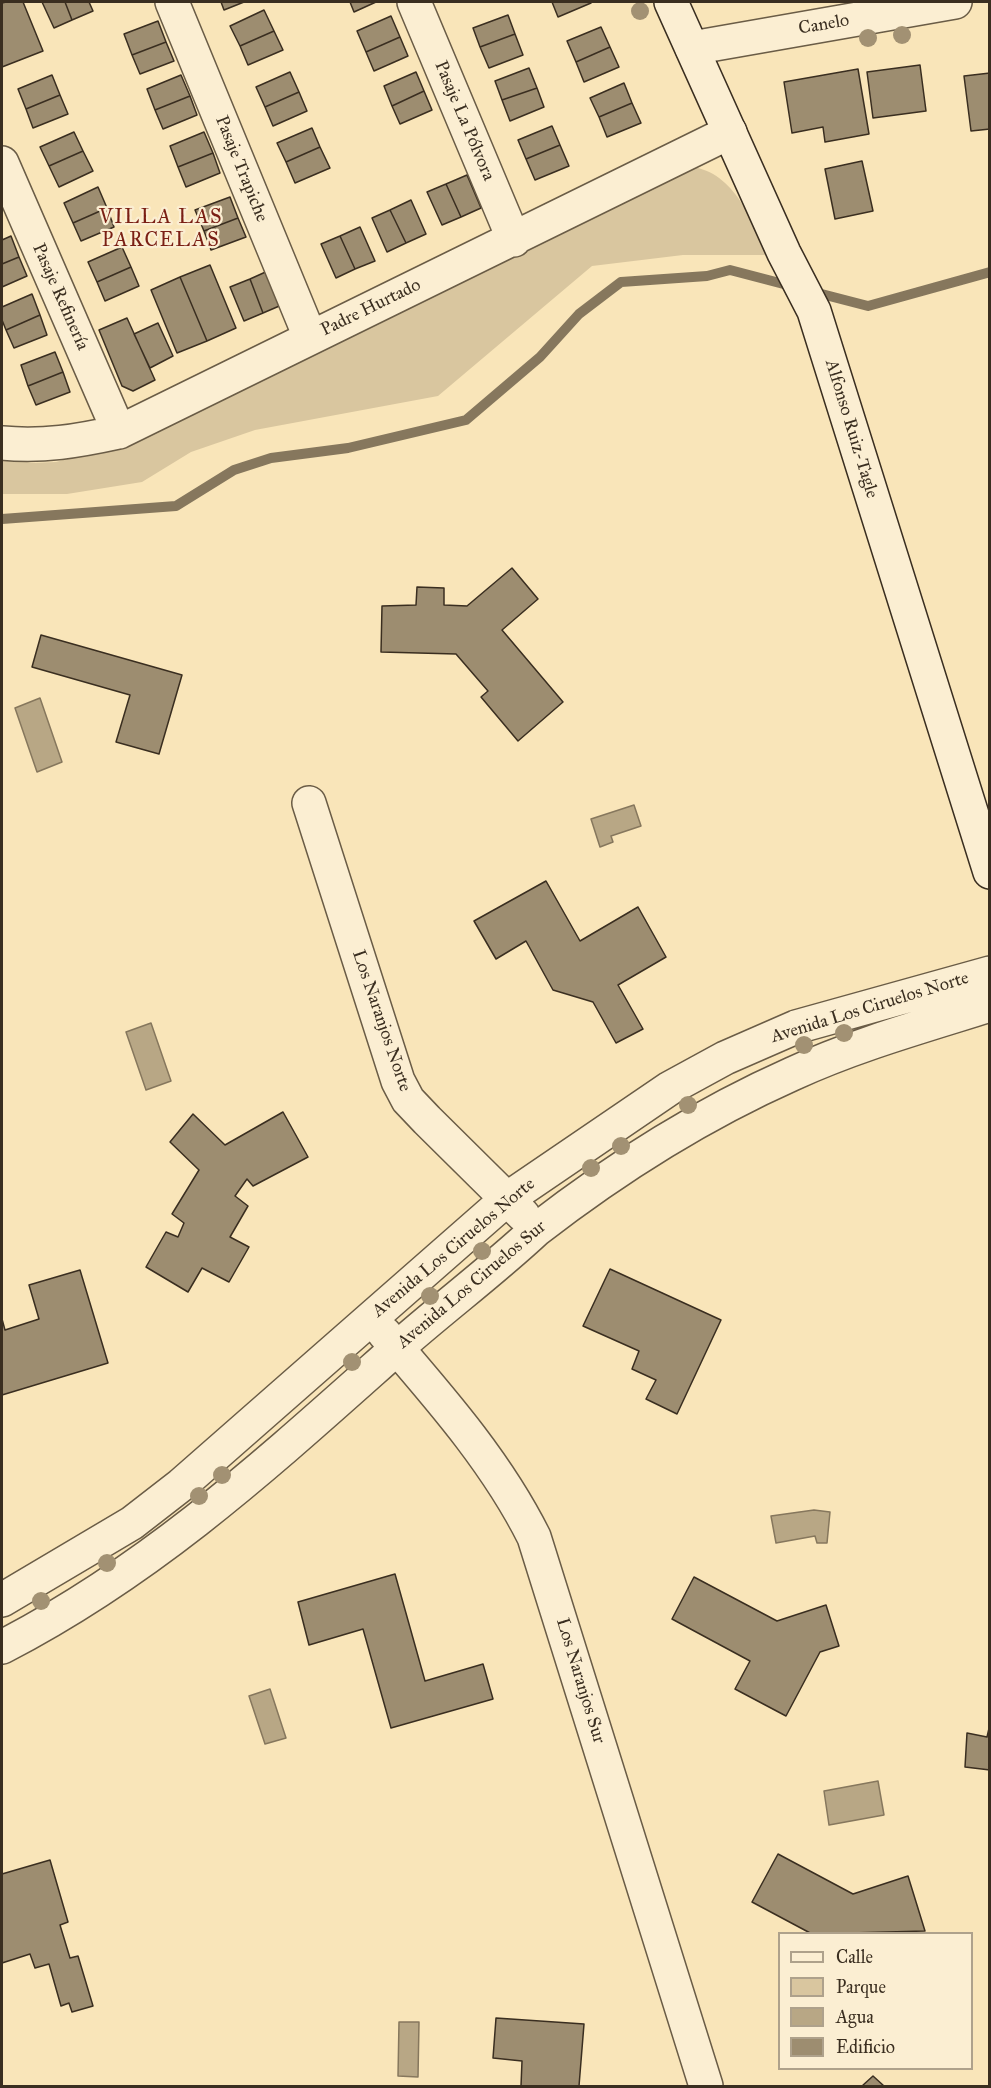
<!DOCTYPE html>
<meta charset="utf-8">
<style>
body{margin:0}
#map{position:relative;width:991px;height:2088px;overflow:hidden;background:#f9e5b9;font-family:"IM FELL Great Primer",serif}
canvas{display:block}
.frame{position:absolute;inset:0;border:3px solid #3a2e20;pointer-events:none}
.legend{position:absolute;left:778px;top:1932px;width:195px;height:138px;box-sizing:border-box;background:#fbeed2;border:2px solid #aea18b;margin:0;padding:8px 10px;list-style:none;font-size:18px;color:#3a2e20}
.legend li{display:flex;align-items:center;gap:12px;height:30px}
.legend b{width:30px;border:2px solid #aea18b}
</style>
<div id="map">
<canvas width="991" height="2088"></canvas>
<div class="frame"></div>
<ul class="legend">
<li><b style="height:8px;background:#fbeed2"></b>Calle</li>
<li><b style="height:16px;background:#d9c69f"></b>Parque</li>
<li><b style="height:16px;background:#b8a785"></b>Agua</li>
<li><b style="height:16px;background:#9d8d70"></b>Edificio</li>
</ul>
</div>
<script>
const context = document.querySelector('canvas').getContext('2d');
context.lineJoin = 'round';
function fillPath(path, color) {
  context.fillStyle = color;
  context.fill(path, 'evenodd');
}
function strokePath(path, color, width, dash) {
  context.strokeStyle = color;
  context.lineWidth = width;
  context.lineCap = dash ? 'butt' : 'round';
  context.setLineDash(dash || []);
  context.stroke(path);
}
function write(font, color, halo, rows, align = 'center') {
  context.font = font + ' "IM FELL Great Primer",serif';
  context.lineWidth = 4.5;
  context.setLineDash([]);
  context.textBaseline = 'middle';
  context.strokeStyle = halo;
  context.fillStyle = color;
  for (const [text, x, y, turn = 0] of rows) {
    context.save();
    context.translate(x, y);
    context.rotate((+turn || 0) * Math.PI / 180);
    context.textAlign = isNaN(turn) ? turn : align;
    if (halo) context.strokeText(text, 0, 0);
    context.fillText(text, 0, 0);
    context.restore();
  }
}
fillPath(new Path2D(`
 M 686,167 C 731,166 753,221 767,255 L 683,255 L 592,266 L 438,396 L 255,430 L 191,452 L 142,482 L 67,494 L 2,494 L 2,456 L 31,463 L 56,462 L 124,443 Z`), '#d9c69f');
const water = new Path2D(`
 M 40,698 L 62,762 L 37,772 L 15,708 Z
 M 634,805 L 641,826 L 611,836 L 613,842 L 600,847 L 591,819 Z
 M 151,1023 L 171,1081 L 146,1090 L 126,1032 Z
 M 814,1510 L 830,1512 L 827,1543 L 817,1543 L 815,1536 L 776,1543 L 771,1516 Z
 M 270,1689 L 286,1738 L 265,1744 L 249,1696 Z
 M 878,1781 L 884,1815 L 829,1825 L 824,1791 Z
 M 399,2022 L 419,2022 L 418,2077 L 398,2076 Z`);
fillPath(water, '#b8a785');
strokePath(water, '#86775d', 1.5);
strokePath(new Path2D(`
 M 810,291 L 868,306 L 990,272
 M 2,519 L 176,506 L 234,470 L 271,458 L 348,448 L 466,420 L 540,357 L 579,314 L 621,282 L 707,276 L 730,270 L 795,287`), '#86775d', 10);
const building = new Path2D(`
 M 6,2 L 23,2 L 43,51 L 2,67 L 2,3 Z
 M 42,2 L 65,2 L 72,20 L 54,28 Z
 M 65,2 L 89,2 L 93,11 L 72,20 Z
 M 221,2 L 244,2 L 224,10 Z
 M 350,2 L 376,2 L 354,12 Z
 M 552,2 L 591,2 L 591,3 L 558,17 Z
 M 264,10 L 274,31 L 240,46 L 230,26 Z
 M 508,15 L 515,34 L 480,47 L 473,28 Z
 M 391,16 L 400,37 L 366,52 L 357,31 Z
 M 158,21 L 166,42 L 132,55 L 124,34 Z
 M 601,27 L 610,47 L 576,62 L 567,41 Z
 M 274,31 L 283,50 L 248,65 L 240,46 Z
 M 515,34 L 523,55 L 489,68 L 480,47 Z
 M 400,37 L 408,56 L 374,71 L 366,52 Z
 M 166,42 L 174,61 L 140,74 L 132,55 Z
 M 610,47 L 619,67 L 584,82 L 576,62 Z
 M 920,65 L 926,111 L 873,118 L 867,72 Z
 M 529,68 L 537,88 L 502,100 L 495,81 Z
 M 858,69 L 869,134 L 825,142 L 823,127 L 792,133 L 784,82 Z
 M 290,72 L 299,92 L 265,107 L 256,87 Z
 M 416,72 L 424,91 L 392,106 L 384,86 Z
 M 990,73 L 990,129 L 971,131 L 964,76 Z
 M 52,75 L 60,95 L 26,109 L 18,89 Z
 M 181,75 L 190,96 L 155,110 L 147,89 Z
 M 624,83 L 632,103 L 599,117 L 590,98 Z
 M 537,88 L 544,107 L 510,121 L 502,100 Z
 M 424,91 L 432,110 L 400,124 L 392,106 Z
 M 299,92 L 307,111 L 273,126 L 265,107 Z
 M 60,95 L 68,114 L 33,128 L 26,109 Z
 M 190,96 L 197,115 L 163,129 L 155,110 Z
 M 632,103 L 641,123 L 607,137 L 599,117 Z
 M 552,126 L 560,145 L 526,159 L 518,140 Z
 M 312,128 L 320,147 L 286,162 L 277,143 Z
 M 74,132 L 83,151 L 49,166 L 40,147 Z
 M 204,132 L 213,153 L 178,167 L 170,146 Z
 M 560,145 L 569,166 L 535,180 L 526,159 Z
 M 320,147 L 330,168 L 295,183 L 286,162 Z
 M 83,151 L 93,171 L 59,187 L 49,166 Z
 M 213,153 L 220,173 L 186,187 L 178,167 Z
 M 862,161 L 873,211 L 835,219 L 825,169 Z
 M 467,175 L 481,208 L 461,217 L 446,184 Z
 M 446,184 L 461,217 L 442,225 L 427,192 Z
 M 98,187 L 107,208 L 73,223 L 64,203 Z
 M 230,197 L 238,218 L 204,231 L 195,210 Z
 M 411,200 L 426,234 L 406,243 L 390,210 Z
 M 107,208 L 114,227 L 81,241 L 73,223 Z
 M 390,210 L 406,243 L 387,252 L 372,218 Z
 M 238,218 L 246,237 L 211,250 L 204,231 Z
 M 360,227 L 375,261 L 355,269 L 340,236 Z
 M 11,236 L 19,257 L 2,264 L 2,240 Z
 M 340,236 L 355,269 L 336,278 L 321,244 Z
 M 122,247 L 131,267 L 97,282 L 88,262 Z
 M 19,257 L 27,276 L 2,287 L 2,264 Z
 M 210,265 L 236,328 L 207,341 L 180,277 Z
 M 131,267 L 139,286 L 105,301 L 97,282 Z
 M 270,270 L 284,304 L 263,313 L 250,279 Z
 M 180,277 L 207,341 L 177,353 L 151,290 Z
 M 250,279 L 263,313 L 244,321 L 230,287 Z
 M 32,294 L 40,315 L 6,330 L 2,320 L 2,307 Z
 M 40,315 L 47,335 L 14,348 L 6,330 Z
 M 127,318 L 155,380 L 133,391 L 122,386 L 99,330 Z
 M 158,323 L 173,356 L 150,368 L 134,334 Z
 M 55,352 L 63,372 L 28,386 L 21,365 Z
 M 63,372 L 70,392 L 36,405 L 28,386 Z
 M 512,568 L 538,599 L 502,630 L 563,702 L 518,741 L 481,697 L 488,691 L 456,654 L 381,652 L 382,606 L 416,605 L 417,587 L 444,588 L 444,605 L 467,606 Z
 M 41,635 L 182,675 L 159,754 L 116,742 L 130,695 L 32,667 Z
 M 546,881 L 580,941 L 638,907 L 666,957 L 618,985 L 643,1029 L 616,1043 L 593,1002 L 553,990 L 526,941 L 496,959 L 474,921 Z
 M 283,1112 L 308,1157 L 253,1186 L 247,1179 L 235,1196 L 248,1206 L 230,1237 L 249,1247 L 229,1282 L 202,1268 L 188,1292 L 146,1267 L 166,1232 L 178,1237 L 184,1223 L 172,1214 L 199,1170 L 170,1142 L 193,1114 L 225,1145 Z
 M 610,1269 L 721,1320 L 677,1414 L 646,1399 L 656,1380 L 632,1369 L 639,1351 L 583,1326 Z
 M 80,1270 L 108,1363 L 2,1395 L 2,1319 L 5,1330 L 39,1319 L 29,1285 Z
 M 395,1574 L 425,1681 L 483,1664 L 493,1699 L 391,1728 L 363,1629 L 309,1645 L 298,1602 Z
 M 694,1577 L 777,1621 L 826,1605 L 839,1646 L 820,1652 L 786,1716 L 735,1689 L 750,1661 L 672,1619 Z
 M 990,1724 L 990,1770 L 965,1767 L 967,1733 L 987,1737 Z
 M 778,1854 L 853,1894 L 908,1876 L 925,1931 L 812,1934 L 752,1902 Z
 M 50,1860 L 68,1922 L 60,1925 L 70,1958 L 78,1956 L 93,2006 L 72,2012 L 69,2003 L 61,2006 L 49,1964 L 35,1968 L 30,1954 L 2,1963 L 2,1874 Z
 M 496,2018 L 584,2024 L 579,2086 L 521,2086 L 522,2061 L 493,2058 Z
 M 873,2076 L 884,2086 L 862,2086 Z`);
fillPath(building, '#9d8d70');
strokePath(building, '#3a2e20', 1.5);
const street = new Path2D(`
 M 172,2 L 310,337
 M 414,2 L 514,240
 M 692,48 L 955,2
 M 2,163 L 119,432
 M 2,443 C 43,447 78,441 119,432 L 730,132
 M 309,803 L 398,1081 L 408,1100 L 427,1120 L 523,1215
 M 384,1333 C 439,1397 496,1461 534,1537 L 706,2086
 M 2,1600 L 132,1523 L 181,1485 L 507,1199 L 670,1088 L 725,1058 L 796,1027 L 990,973
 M 2,1647 C 153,1569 269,1462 395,1350 C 441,1309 491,1272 536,1230 C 616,1168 700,1115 792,1074 C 855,1045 923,1026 990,1005`);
const secondary = new Path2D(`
 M 671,2 L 784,253 L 814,311 L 990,872`);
strokePath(street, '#6a5c46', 36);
strokePath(secondary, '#3a2e20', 36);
strokePath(street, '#fbeed2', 33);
strokePath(secondary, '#fbeed2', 33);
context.fillStyle = '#a29173';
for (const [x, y] of [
 [640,11],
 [902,35],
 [868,38],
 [844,1033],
 [804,1045],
 [688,1105],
 [621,1146],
 [591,1168],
 [482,1251],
 [430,1296],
 [352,1362],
 [222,1475],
 [199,1496],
 [107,1563],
 [41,1601]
]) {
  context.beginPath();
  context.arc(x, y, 9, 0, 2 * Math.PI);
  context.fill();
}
write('18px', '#3a2e20', '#fbeed2', [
 ["Canelo",824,25,-10],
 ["Pasaje La Pólvora",464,121,67],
 ["Pasaje Trapiche",241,169,68],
 ["Pasaje Refinería",60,297,66],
 ["Padre Hurtado",371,308,-26],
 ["Alfonso Ruiz-Tagle",851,429,73],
 ["Avenida Los Ciruelos Norte",870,1008,-17],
 ["Los Naranjos Norte",381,1021,71],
 ["Avenida Los Ciruelos Norte",454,1248,-40],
 ["Avenida Los Ciruelos Sur",472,1285,-40],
 ["Los Naranjos Sur",580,1681,73]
]);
context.letterSpacing = '1.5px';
write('20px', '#7a1f14', '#fbeed2', [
 ["VILLA LAS",161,218],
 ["PARCELAS",161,241]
]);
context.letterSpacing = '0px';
</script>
